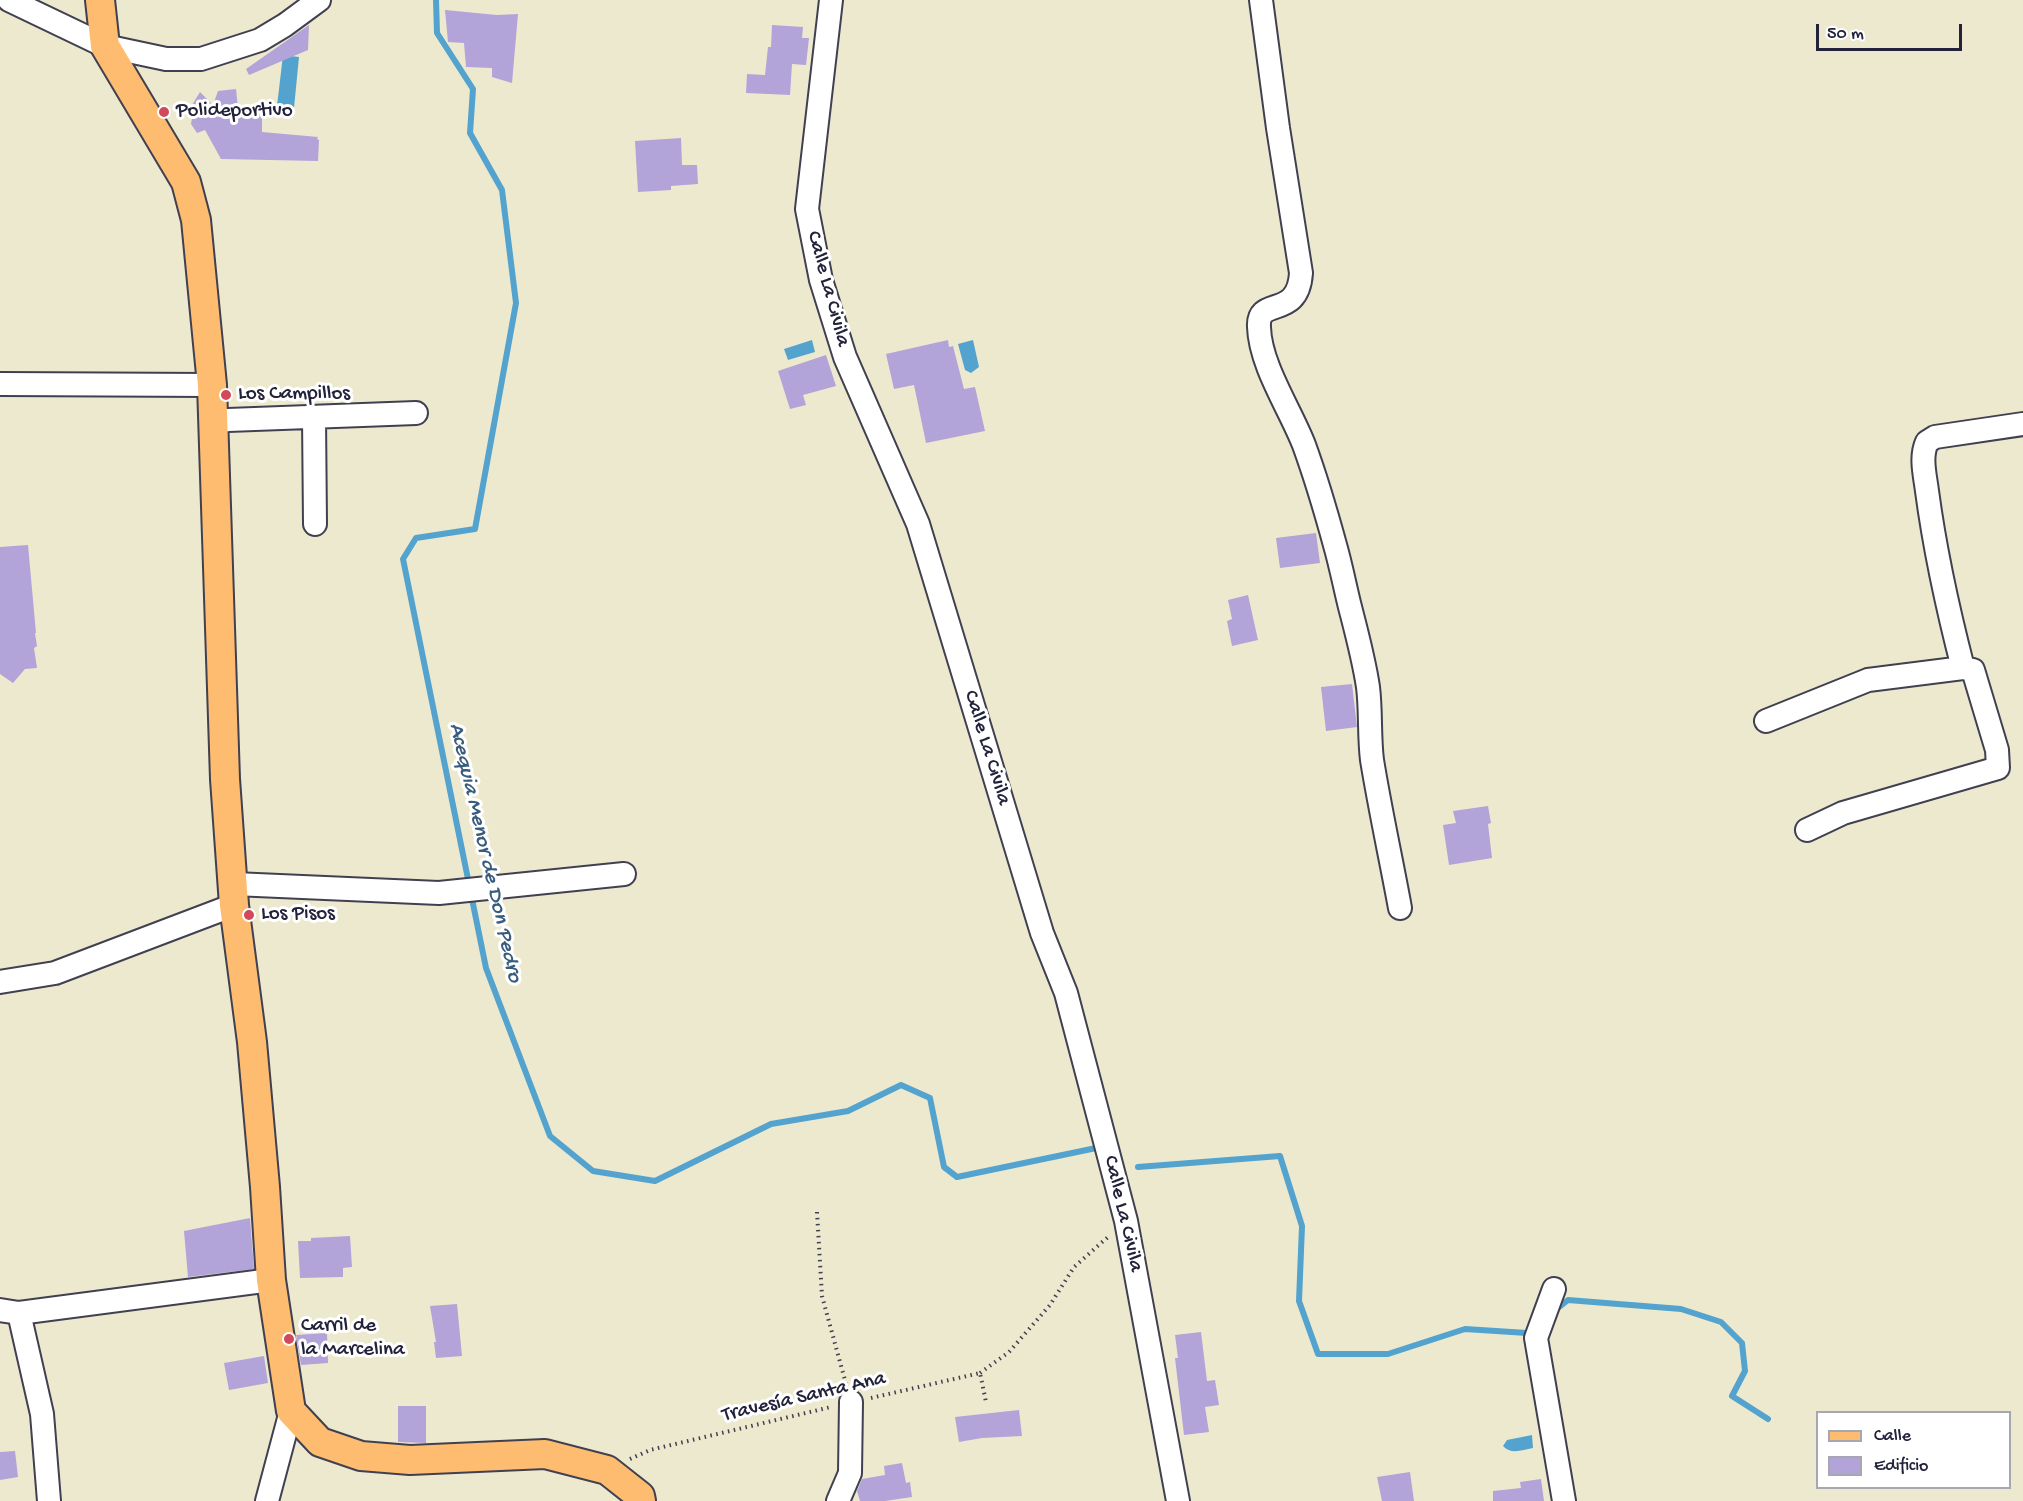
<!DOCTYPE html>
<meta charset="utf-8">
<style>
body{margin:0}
#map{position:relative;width:2023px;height:1501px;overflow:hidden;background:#ede9cf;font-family:"Gochi Hand",sans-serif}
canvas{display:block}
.legend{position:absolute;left:1816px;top:1411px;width:195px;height:78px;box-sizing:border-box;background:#fff;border:2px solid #a7a7b1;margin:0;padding:8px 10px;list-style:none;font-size:18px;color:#22223b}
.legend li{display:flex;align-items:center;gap:12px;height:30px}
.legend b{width:30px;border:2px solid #a7a7b1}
.scale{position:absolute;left:1816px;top:24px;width:146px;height:27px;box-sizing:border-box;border:3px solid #22223b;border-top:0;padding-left:8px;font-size:18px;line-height:21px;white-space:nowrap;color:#22223b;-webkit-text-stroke:4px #fff;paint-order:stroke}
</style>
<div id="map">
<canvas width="2023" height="1501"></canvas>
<ul class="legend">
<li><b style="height:8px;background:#fdbc6f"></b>Calle</li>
<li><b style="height:16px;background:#b2a3d8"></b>Edificio</li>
</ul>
<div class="scale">50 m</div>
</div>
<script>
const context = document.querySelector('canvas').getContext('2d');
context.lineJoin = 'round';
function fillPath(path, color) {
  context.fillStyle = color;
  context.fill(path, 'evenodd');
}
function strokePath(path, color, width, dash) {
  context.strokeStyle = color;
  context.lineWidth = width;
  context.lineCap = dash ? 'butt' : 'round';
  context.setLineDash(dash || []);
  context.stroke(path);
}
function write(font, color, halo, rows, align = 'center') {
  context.font = font + ' "Gochi Hand",sans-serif';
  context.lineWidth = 6;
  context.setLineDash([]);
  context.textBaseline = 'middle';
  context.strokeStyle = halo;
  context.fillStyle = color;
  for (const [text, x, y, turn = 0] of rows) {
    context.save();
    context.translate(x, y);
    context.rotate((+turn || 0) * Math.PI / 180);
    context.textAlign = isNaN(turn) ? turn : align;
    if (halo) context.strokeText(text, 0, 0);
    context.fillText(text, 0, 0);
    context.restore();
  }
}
fillPath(new Path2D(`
 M 283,55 L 299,57 L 294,108 L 277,106 Z
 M 812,340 L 815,352 L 788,360 L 784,349 Z
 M 973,340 L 979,367 L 971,373 L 965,370 L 958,344 Z
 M 1532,1435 L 1533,1448 C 1522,1450 1511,1455 1503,1446 L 1507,1440 Z`), '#53a3ce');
strokePath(new Path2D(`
 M 436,0 L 437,33 L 473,89 L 470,133 L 502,190 L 516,303 L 475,529 L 416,538 L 403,559 L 469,884
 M 471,894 L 486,968 L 550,1136 L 593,1171 L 655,1181 L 771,1124 L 848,1111 L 901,1085 L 930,1098 L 944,1167 L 957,1177 L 1101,1147
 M 1138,1167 L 1280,1156 L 1302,1226 L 1299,1301 L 1318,1354 L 1388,1354 L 1465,1329 L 1527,1333 L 1531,1329
 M 1553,1312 L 1568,1300 L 1681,1309 L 1721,1322 L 1742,1343 L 1745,1371 L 1732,1396 L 1768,1419`), '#53a3ce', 6);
fillPath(new Path2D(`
 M 445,10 L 497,15 L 518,14 L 512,83 L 492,77 L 492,68 L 466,67 L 464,43 L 448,42 Z
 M 309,25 L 308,50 L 249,75 L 246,69 Z
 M 772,25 L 803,27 L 802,38 L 809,38 L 806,65 L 792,64 L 790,95 L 746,93 L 747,74 L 765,75 L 768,47 L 771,47 Z
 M 236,89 L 238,108 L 262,110 L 262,132 L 318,137 L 317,139 L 319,140 L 318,161 L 221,159 L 205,130 L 197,133 L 191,124 L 193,112 L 189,110 L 200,92 L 213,105 L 218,91 Z
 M 681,138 L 682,165 L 697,165 L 698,184 L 671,186 L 671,190 L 638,192 L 635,141 Z
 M 948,340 L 949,347 L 953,346 L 964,389 L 975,387 L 985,431 L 926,443 L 914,385 L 894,389 L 886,354 Z
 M 826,355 L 836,386 L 803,395 L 806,405 L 790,409 L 778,371 Z
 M 1316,533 L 1320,563 L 1280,568 L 1276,538 Z
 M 28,545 L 36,633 L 35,633 L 37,646 L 34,648 L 37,668 L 25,669 L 13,683 L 0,674 L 0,547 Z
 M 1248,595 L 1258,640 L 1232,646 L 1227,621 L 1232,619 L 1228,600 Z
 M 1352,684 L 1357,727 L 1326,731 L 1321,687 Z
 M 1488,806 L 1491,823 L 1488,824 L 1492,858 L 1449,865 L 1443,825 L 1456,823 L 1453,811 Z
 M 250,1218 L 254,1269 L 188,1277 L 184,1231 Z
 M 350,1236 L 352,1267 L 343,1268 L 343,1277 L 300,1278 L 298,1241 L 311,1241 L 311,1238 Z
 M 457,1304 L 462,1356 L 436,1358 L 434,1342 L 436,1342 L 430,1306 Z
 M 1201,1332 L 1207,1381 L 1215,1380 L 1219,1405 L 1205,1407 L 1209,1432 L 1184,1435 L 1175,1358 L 1178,1358 L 1175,1335 Z
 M 327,1333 L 328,1363 L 301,1365 L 296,1335 Z
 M 264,1356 L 268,1383 L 229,1390 L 224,1363 Z
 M 398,1406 L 426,1406 L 426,1443 L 398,1442 Z
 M 1019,1410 L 1022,1436 L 982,1438 L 959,1442 L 955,1417 Z
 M 15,1451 L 18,1477 L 0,1480 L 0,1452 Z
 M 902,1463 L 906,1483 L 910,1482 L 912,1497 L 885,1501 L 860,1501 L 857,1491 L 862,1479 L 885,1475 L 884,1466 Z
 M 1410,1472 L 1414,1501 L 1382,1501 L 1377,1477 Z
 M 1541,1479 L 1544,1501 L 1493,1501 L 1493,1491 L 1521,1488 L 1520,1482 Z`), '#b2a3d8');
const minor = new Path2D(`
 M 9,0 L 105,46 L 166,59 L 201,59 L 260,40 L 285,25 L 319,0
 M 831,0 L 807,209 L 821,280 L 845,357 L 918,524 L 1042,933 L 1066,993 L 1126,1221 L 1178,1501
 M 1261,0 L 1278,128 L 1301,273 C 1298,321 1257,295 1259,327 C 1260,365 1290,409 1304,445 C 1316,478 1326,512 1335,545 C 1341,566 1345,587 1350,607 C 1357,634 1364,660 1368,687 C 1371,711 1369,736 1372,760 C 1380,809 1391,859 1400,908
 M 0,384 L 212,385
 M 314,417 L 315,524
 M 214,423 L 228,420 L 416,413
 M 1766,721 L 1868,680 L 1963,668
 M 1807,830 L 1843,813 L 1998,768 L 1997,750 L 1973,670 L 1963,668 C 1948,610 1935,551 1927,491 C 1925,475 1920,457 1927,442 L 1935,437 L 2023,424
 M 234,884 L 439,893 L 624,874
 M 0,982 L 55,973 L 234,905
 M 1554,1289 L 1536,1338 L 1564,1501
 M 0,1310 L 19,1313 L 271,1280
 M 19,1313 L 42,1414 L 49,1501
 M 267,1501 L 291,1411
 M 838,1501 L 850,1473 L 851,1402`);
const major = new Path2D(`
 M 100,0 L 105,46 L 186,182 L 196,220 L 212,385 L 225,779 L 234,905 L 252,1042 L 265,1187 L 271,1280 L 291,1411 L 320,1442 L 361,1456 L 410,1460 L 545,1454 L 607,1470 L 640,1496 L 641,1501`);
strokePath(minor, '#404051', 26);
strokePath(major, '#404051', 32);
strokePath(new Path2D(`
 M 817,1212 L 822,1296 L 846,1384
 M 980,1373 L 1009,1352 L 1050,1305 L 1074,1267 L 1108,1237
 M 871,1398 L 980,1373 L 986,1402
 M 630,1459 L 650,1450 L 831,1407`), '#404051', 4, [1.5, 4.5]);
strokePath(minor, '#fff', 22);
strokePath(major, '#fdbc6f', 28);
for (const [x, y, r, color] of [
 [164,112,6,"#d1495b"],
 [226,395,6,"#d1495b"],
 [249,915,6,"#d1495b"],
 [289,1339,6,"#d1495b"]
]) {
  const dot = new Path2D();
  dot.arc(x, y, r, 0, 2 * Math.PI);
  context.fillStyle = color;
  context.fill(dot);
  strokePath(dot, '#fff', 2);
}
write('21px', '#22223b', '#fff', [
 ["Polideportivo",176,112],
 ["Los Campillos",238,395],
 ["Los Pisos",261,915],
 ["Carril de",301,1327],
 ["la Marcelina",301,1351]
], 'left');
write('21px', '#22223b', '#fff', [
 ["Calle La Civila",827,289,75],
 ["Calle La Civila",986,748,73],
 ["Calle La Civila",1122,1214,77],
 ["Travesía Santa Ana",804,1398,-13]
]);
write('italic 22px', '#385c7d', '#fff', [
 ["Acequia Menor de Don Pedro",484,853,77]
]);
</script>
